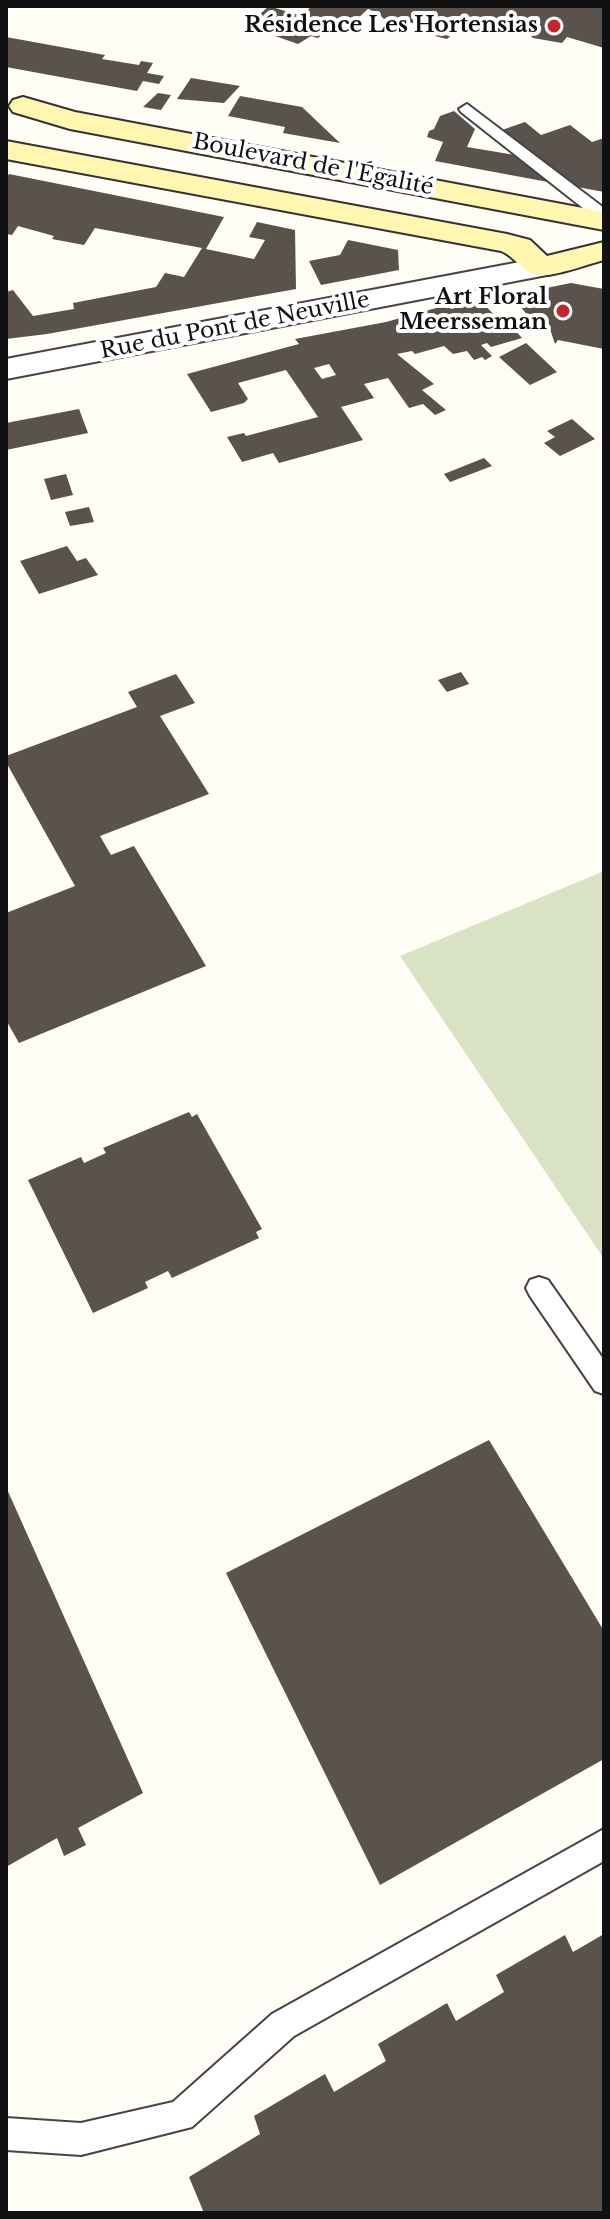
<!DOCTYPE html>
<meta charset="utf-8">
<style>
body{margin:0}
#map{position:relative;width:610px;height:2219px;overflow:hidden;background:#fffdf5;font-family:"Libre Baskerville",serif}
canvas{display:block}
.frame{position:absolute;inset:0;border:8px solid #111;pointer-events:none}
</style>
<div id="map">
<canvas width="610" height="2219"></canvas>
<div class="frame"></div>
</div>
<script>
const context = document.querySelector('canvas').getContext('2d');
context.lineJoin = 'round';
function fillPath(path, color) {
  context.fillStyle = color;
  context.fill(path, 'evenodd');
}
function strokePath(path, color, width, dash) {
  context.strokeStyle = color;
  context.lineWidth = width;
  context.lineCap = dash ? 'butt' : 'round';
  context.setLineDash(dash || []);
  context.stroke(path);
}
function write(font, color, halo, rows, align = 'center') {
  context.font = font + ' "Libre Baskerville",serif';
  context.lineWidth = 8;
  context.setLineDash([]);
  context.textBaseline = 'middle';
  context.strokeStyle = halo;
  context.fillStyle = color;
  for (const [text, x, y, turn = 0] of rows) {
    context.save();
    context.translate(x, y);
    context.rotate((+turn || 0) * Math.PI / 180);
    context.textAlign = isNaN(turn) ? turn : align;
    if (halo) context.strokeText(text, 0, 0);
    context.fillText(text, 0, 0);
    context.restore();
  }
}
fillPath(new Path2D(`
 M 604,871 L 604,1259 L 400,956 Z`), '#d9e3c4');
fillPath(new Path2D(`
 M 269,6 L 301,16 L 312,6 L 604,6 L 604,48 L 567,37 L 562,43 L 533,38 L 527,32 L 514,28 L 511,31 L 490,21 L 487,24 L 472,22 L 474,19 L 464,16 L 459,20 L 463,24 L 447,39 L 431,35 L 424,27 L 400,19 L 385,20 L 378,13 L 368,9 L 345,30 L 332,26 L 318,38 L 311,36 L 298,44 L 247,26 Z
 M 6,37 L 105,55 L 102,59 L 139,65 L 141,61 L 153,63 L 147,73 L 164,76 L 159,84 L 143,81 L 137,91 L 6,67 Z
 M 191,78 L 240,86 L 224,103 L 177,99 Z
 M 158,93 L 171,95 L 161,110 L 143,107 Z
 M 240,96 L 302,107 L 340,143 L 283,133 L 285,127 L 228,116 Z
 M 454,111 L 475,129 L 467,147 L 515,155 L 548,182 L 435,161 L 443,142 L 427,137 L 429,131 L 434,129 L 440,116 Z
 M 525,122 L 541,135 L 570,125 L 592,142 L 604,138 L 604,192 L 572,186 L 502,130 Z
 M 9,174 L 224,217 L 206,249 L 254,259 L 265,240 L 249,237 L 257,222 L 295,230 L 296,289 L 47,334 L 6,339 L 6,292 L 13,290 L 33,316 L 74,309 L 73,303 L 156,287 L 165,273 L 184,277 L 202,248 L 95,228 L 84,245 L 52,239 L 54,236 L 18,226 L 12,235 L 6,234 L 6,179 Z
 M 348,240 L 398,250 L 399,270 L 321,285 L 309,261 L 340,255 Z
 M 571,283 L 604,289 L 604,349 L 558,340 L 555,344 L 550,329 L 527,315 L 512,295 Z
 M 482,302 L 495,316 L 501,314 L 522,338 L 491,347 L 487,343 L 481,345 L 492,356 L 485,360 L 482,357 L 474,360 L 467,351 L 453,354 L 444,346 L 415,354 L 412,351 L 397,354 L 434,384 L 422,390 L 446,410 L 435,415 L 423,404 L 409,408 L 388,378 L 364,384 L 374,398 L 341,407 L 363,440 L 279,463 L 273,453 L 242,462 L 227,437 L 244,433 L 246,436 L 318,417 L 286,370 L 238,383 L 248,399 L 244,403 L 211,412 L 187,374 L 299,344 L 295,339 L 386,322 L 447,305 L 451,309 ZM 329,364 L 336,375 L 322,379 L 314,368 Z
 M 526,343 L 557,372 L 530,385 L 499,357 Z
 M 79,409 L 88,433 L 6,450 L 6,423 Z
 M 572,419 L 595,439 L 560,456 L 544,443 L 555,437 L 547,431 Z
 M 484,458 L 492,466 L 450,482 L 444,474 Z
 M 66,474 L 73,495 L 51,500 L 44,479 Z
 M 89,507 L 94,522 L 70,526 L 65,512 Z
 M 67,546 L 77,561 L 86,558 L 98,575 L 39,594 L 20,561 Z
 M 461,672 L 469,684 L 447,692 L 438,680 Z
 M 176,674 L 195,703 L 160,716 L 209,794 L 100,836 L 111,855 L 134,846 L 206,966 L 19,1043 L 6,1020 L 6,913 L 75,886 L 6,762 L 6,756 L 137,707 L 128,692 Z
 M 189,1112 L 192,1117 L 197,1114 L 262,1229 L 256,1232 L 259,1238 L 172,1278 L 168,1271 L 145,1282 L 148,1288 L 93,1313 L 28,1180 L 81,1157 L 84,1163 L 106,1153 L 103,1148 Z
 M 489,1440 L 604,1631 L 604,1759 L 380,1885 L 226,1573 Z
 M 6,1487 L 143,1793 L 78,1828 L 86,1845 L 64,1856 L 57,1838 L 6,1867 Z
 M 604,1934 L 604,2213 L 204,2213 L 189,2177 L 260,2134 L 254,2116 L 325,2074 L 334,2092 L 386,2061 L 378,2044 L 447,2003 L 456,2021 L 504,1992 L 496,1975 L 565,1935 L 573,1952 Z`), '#5a524d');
const service = new Path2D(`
 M 467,104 L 604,208 L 604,221 L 598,220 L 461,112 L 459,109 Z
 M 539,1277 L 548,1280 L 604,1360 L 604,1394 L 595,1391 L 530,1296 L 526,1288 L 530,1280 Z
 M 604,1829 L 604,1861 L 294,2036 L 192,2127 L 81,2155 L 6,2150 L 6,2118 L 81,2123 L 173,2102 L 272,2014 Z`);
const tertiary = new Path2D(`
 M 541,258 L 552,260 L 557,267 L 552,274 L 6,379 L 6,359 Z`);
const secondary = new Path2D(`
 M 23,97 L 75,112 L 604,212 L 604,230 L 70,129 L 13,112 L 9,106 L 13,100 Z
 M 6,141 L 507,234 L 530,240 L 547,256 L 604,242 L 604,260 C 588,264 547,280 533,274 C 520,269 514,256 501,251 L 6,159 Z`);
strokePath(service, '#444', 4);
strokePath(tertiary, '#444', 4);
strokePath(secondary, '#333', 4);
fillPath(service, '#fff');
fillPath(tertiary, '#fff');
fillPath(secondary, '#fff6b0');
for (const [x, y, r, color] of [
 [554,26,8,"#c4262e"],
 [563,311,8,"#c4262e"]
]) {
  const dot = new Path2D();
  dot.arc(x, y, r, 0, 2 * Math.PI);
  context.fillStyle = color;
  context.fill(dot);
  strokePath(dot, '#fff', 3);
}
write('bold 22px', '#111', '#fff', [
 ["Résidence Les Hortensias",538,26],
 ["Art Floral",547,298],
 ["Meersseman",547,323]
], 'right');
write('22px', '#111', '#fff', [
 ["Boulevard de l'Égalité",313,165,11],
 ["Rue du Pont de Neuville",235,326,-11]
]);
</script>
